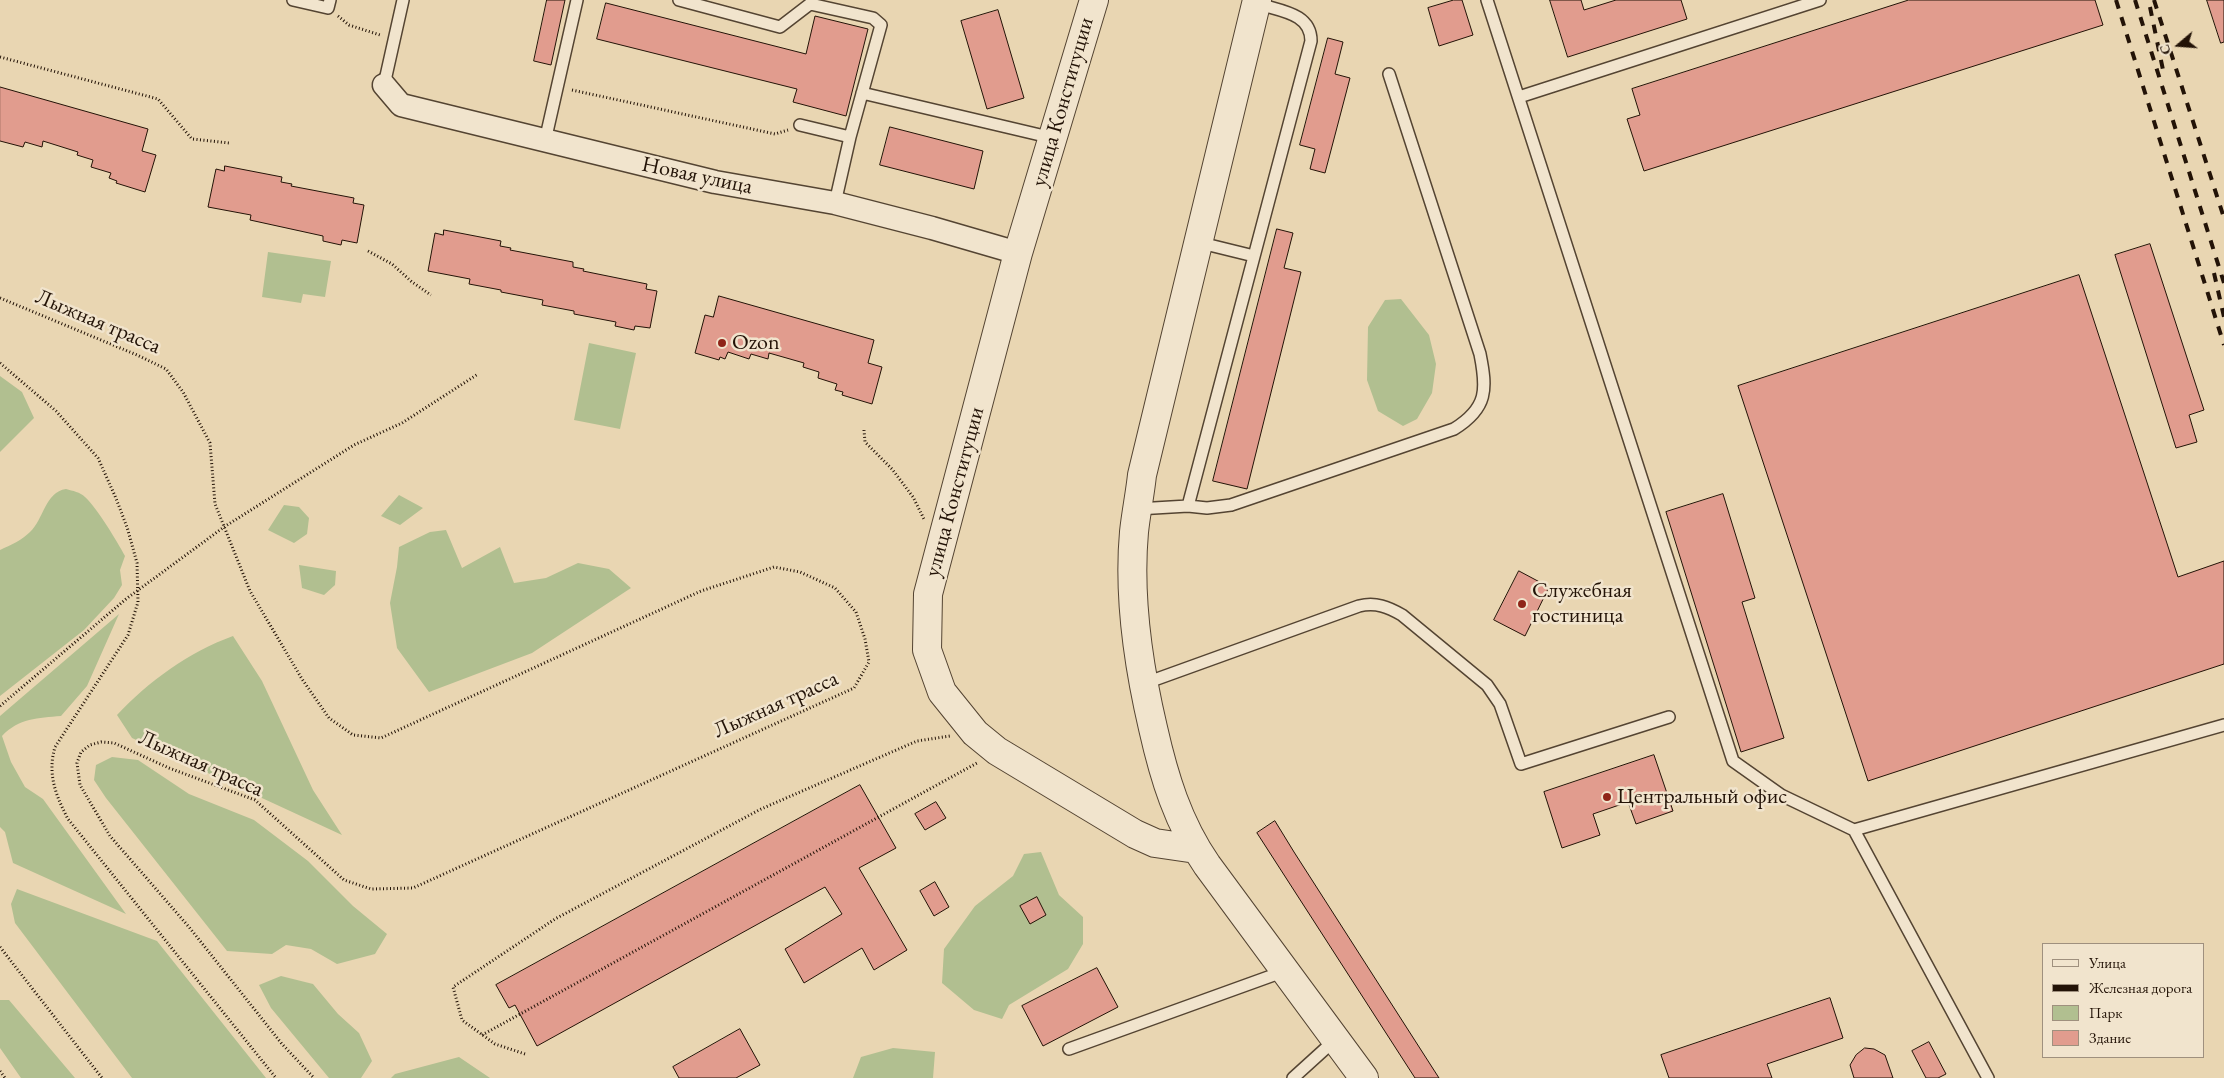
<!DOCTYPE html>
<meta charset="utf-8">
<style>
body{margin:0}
#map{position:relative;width:2224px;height:1078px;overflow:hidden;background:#e9d6b2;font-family:"EB Garamond",serif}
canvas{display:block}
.legend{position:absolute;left:2042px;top:943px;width:162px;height:115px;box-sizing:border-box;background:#f1e4cd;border:1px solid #9f907e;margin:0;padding:6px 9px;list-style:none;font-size:15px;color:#231307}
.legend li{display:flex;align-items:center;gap:10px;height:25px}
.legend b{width:25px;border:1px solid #9f907e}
.north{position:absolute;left:2154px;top:20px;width:50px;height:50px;-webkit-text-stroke:4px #f1e4cd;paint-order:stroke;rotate:252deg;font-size:14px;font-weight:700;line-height:20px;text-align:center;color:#231307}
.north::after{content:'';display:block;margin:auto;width:18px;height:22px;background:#231307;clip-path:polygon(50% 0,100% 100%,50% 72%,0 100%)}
</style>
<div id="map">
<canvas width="2224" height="1078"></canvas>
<ul class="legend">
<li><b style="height:6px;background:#f1e4cd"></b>Улица</li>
<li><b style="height:6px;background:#231307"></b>Железная дорога</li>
<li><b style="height:14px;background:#b1bf90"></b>Парк</li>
<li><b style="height:14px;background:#e19c8e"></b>Здание</li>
</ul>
<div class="north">С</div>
</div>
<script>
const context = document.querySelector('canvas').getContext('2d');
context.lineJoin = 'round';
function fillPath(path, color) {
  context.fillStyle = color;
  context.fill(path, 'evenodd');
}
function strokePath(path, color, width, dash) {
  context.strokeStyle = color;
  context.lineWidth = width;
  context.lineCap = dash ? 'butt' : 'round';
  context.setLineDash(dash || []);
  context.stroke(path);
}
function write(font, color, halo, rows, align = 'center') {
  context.font = font + ' "EB Garamond",serif';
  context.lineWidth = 5;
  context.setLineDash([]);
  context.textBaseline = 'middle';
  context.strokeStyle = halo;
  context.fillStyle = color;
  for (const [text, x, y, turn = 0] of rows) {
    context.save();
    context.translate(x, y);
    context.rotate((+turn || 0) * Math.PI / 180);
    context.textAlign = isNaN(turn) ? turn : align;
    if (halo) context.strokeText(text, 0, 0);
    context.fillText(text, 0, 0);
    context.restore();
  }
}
fillPath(new Path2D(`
 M 268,252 L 331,261 L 325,297 L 303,294 L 301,303 L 262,297 Z
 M 1401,299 L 1429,335 L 1436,364 L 1432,393 L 1417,419 L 1403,426 L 1378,411 L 1367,380 L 1368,327 L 1385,300 Z
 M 589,343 L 636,353 L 620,429 L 574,420 Z
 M 0,376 L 22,392 L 34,418 L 0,452 Z
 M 66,489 C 73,491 80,492 85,497 C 97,508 117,541 125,556 L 120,570 L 122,585 L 114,598 L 84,630 L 0,696 L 0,550 C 11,545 22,540 30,532 C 44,519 45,492 66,489 Z
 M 399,495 L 423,508 L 400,525 L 381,516 Z
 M 284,505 L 299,507 L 309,518 L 307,534 L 294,543 L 268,530 Z
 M 446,530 L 462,568 L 500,547 L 514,583 L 546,578 L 578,563 L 609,569 L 631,588 L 532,653 L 429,692 L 397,648 L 390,603 L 397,567 L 399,547 L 430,532 Z
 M 299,565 L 336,571 L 335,585 L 324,595 L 302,588 Z
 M 119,614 L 87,686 L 61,716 C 38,718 19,718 2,736 L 11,762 L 25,787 L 43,799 L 126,914 L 13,863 L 5,832 L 0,827 L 0,716 Z
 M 233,636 L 262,681 L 313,790 L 342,835 L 132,738 L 117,715 C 149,681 189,652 233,636 Z
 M 112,757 L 138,760 L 189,794 L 254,820 L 308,861 L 353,906 L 387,934 L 375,954 L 337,964 L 311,949 L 286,945 L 272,954 L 227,951 L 106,798 L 94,780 L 96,765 Z
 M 1041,852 L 1059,895 L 1083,917 L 1083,944 L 1068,969 L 1009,1005 L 1002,1019 L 974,1010 L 942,983 L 944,949 L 975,906 L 1013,876 L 1024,854 Z
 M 17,889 L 157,941 L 266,1078 L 132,1078 L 15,923 L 11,904 Z
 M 281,976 L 313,984 L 338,1014 L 359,1033 L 372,1061 L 361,1078 L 329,1078 L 271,1008 L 259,985 Z
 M 0,1000 L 9,1000 L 75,1078 L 21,1078 L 0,1048 Z
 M 893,1048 L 935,1052 L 933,1078 L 853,1078 L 861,1057 Z
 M 459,1057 L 490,1078 L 391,1078 L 395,1074 Z`), '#b1bf90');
const building = new Path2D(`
 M 547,0 L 565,0 L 551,65 L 534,61 Z
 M 1454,0 L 1462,0 L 1473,35 L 1439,46 L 1428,8 Z
 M 1550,0 L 1581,0 L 1584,10 L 1616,0 L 1681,0 L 1687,19 L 1568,57 Z
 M 1909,0 L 2095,0 L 2103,25 L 1644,171 L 1627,119 L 1640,115 L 1632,89 Z
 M 2207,0 L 2224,0 L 2224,42 L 2221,43 Z
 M 606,3 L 806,54 L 815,16 L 868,29 L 846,116 L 793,102 L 797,89 L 597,39 Z
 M 998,10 L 1024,98 L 987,109 L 961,21 Z
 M 1328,38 L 1343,42 L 1335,74 L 1350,78 L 1325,173 L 1310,169 L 1315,149 L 1300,145 Z
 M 0,87 L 148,129 L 142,151 L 156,155 L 145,192 L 116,183 L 117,181 L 109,178 L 111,173 L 91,167 L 93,160 L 77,155 L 78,152 L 43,141 L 42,147 L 25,142 L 23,147 L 0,141 Z
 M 890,127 L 983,151 L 974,189 L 880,165 Z
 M 225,166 L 282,177 L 281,182 L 292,184 L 291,186 L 354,198 L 353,203 L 364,205 L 357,243 L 342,240 L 341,245 L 323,241 L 323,236 L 250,220 L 251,215 L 208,207 L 216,169 L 224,171 Z
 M 1277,229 L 1293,233 L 1284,268 L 1301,272 L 1247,489 L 1213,481 Z
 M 444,230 L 501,241 L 500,246 L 511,248 L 510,250 L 573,262 L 573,267 L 584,269 L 583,271 L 647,284 L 646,289 L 657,291 L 650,328 L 635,326 L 634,330 L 615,326 L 616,322 L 574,314 L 574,311 L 542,305 L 543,300 L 501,292 L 501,290 L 469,284 L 470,279 L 428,271 L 435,233 L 443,235 Z
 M 2150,244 L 2204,410 L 2189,415 L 2197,442 L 2176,448 L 2115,255 Z
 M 2079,275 L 2178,577 L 2224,561 L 2224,664 L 1868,781 L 1738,386 Z
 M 719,296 L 874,340 L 868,363 L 882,367 L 872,404 L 842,395 L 843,392 L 835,390 L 837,384 L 818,378 L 819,372 L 803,367 L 804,363 L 769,353 L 768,359 L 751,354 L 749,359 L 728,352 L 725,359 L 720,357 L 719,360 L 695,353 L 705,315 L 713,317 Z
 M 1723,494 L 1755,598 L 1742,602 L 1784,738 L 1741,752 L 1666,512 Z
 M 1519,571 L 1549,587 L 1525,636 L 1494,620 Z
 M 1654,755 L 1673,811 L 1636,824 L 1628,802 L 1593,814 L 1600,835 L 1562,848 L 1544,792 Z
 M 860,785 L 896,848 L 859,868 L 907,950 L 874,970 L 862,948 L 804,983 L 785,949 L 842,914 L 825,887 L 537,1046 L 515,1005 L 509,1008 L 496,985 Z
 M 936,802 L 946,818 L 925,830 L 915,814 Z
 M 1275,821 L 1294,852 L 1439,1078 L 1415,1078 L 1257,833 Z
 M 935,882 L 949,907 L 934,916 L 920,891 Z
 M 1037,897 L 1046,915 L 1030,924 L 1020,906 Z
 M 1097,968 L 1118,1007 L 1043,1046 L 1022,1006 Z
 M 1830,998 L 1843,1038 L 1767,1064 L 1772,1078 L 1669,1078 L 1661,1055 Z
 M 740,1029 L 760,1065 L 736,1078 L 679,1078 L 673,1067 Z
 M 1929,1042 L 1946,1074 L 1938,1078 L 1926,1078 L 1912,1051 Z
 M 1865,1048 L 1874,1049 L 1885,1055 L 1893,1078 L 1854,1078 L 1850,1065 L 1856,1055 Z`);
fillPath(building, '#e19c8e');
strokePath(building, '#231307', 1);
const service = new Path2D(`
 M 293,0 L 328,8 L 330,0
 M 679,0 L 780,27 L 810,4 L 873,18 L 881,25 L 850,137 L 835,203
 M 1487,0 L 1733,761 L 1781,795 L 1854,830 L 1988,1078
 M 384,85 L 403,0
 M 862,93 L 1053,138
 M 1519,97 L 1820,0
 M 800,125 L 850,137
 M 545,141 L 577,0
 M 1197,242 L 1254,256
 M 1188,506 L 1311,41 C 1311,12 1278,11 1256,3
 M 1137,509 L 1188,506 L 1207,508 L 1231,505 L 1454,429 C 1488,408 1487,389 1480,354 L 1389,74
 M 1143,684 L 1359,606 C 1376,602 1388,607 1402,615 L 1487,685 L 1500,704 L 1521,764 L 1669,717
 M 1854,830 L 2224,725
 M 1069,1049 L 1285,971
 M 1293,1078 L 1336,1039`);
const minor = new Path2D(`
 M 384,85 L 401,105 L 715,182 L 835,203 L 932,228 L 1018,253`);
const tertiary = new Path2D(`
 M 1094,0 L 1018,253 L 928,594 L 927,650 L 942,692 L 975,733 L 997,751 L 1135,834 L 1155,843 L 1196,849
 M 1257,0 L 1142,475 C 1140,494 1136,513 1134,532 C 1128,598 1138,664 1153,728 C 1164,777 1178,823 1207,865 L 1364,1078`);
strokePath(service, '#544432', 14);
strokePath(minor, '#544432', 25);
strokePath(tertiary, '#544432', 30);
strokePath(new Path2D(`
 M 338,16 L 349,25 L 380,35
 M 0,57 L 158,99 L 192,139 L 229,143
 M 572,90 L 775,134 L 788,130
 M 368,251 L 392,264 L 412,282 L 431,295
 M 0,298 L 137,355 L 166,369 L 183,392 L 210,443 L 215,504 L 250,591 L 302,679 L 329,718 L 353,735 L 381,738 L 701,591 L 774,567 L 800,572 L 835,588 L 856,612 L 865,639 L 869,662 L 854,688 L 413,888 L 371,889 L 344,880 L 255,800 L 169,768 L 114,743 L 101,742 L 90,745 L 81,752 L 77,763 L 80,785 L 110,836 L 189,927 L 282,1044 L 314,1078
 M 0,363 L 56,411 L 98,458 L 115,496 L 127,527 L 137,563 L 138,602 L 128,635 L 55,747 C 47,774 56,796 68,819 L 276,1078
 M 864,430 L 865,442 L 892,469 L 913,497 L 924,519
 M 0,706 L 126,599 L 224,527 L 354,445 L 402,423 L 478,374
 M 0,947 L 102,1078
 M 482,1035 L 977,763
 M 525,1054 L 495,1044 L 462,1020 L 453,987 L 555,919 L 761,809 L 917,741 L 950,736
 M 0,1071 L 5,1078`), '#231307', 3, [1, 2.5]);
strokePath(service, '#f1e4cd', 11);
strokePath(minor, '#f1e4cd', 22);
strokePath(tertiary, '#f1e4cd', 28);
strokePath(new Path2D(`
 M 2116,0 L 2224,345
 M 2135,0 L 2224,283
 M 2154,0 L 2224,218
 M 2150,7 L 2163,70
 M 2214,273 L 2224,317`), '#231307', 4, [9, 9]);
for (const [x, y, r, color] of [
 [722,343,5,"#8f2418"],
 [1522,604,5,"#8f2418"],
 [1607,797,5,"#8f2418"]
]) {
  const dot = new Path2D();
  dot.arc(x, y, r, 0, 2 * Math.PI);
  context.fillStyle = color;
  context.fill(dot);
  strokePath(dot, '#f1e4cd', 2);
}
write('22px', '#231307', '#f1e4cd', [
 ["улица Конституции",1063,102,-74],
 ["Новая улица",697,176,12],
 ["Лыжная трасса",98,322,23],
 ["улица Конституции",955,492,-75],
 ["Лыжная трасса",776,705,-24],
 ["Лыжная трасса",201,764,24]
]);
write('22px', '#231307', '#f1e4cd', [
 ["Ozon",732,343],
 ["Служебная",1532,591],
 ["гостиница",1532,616],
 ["Центральный офис",1617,797]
], 'left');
</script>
